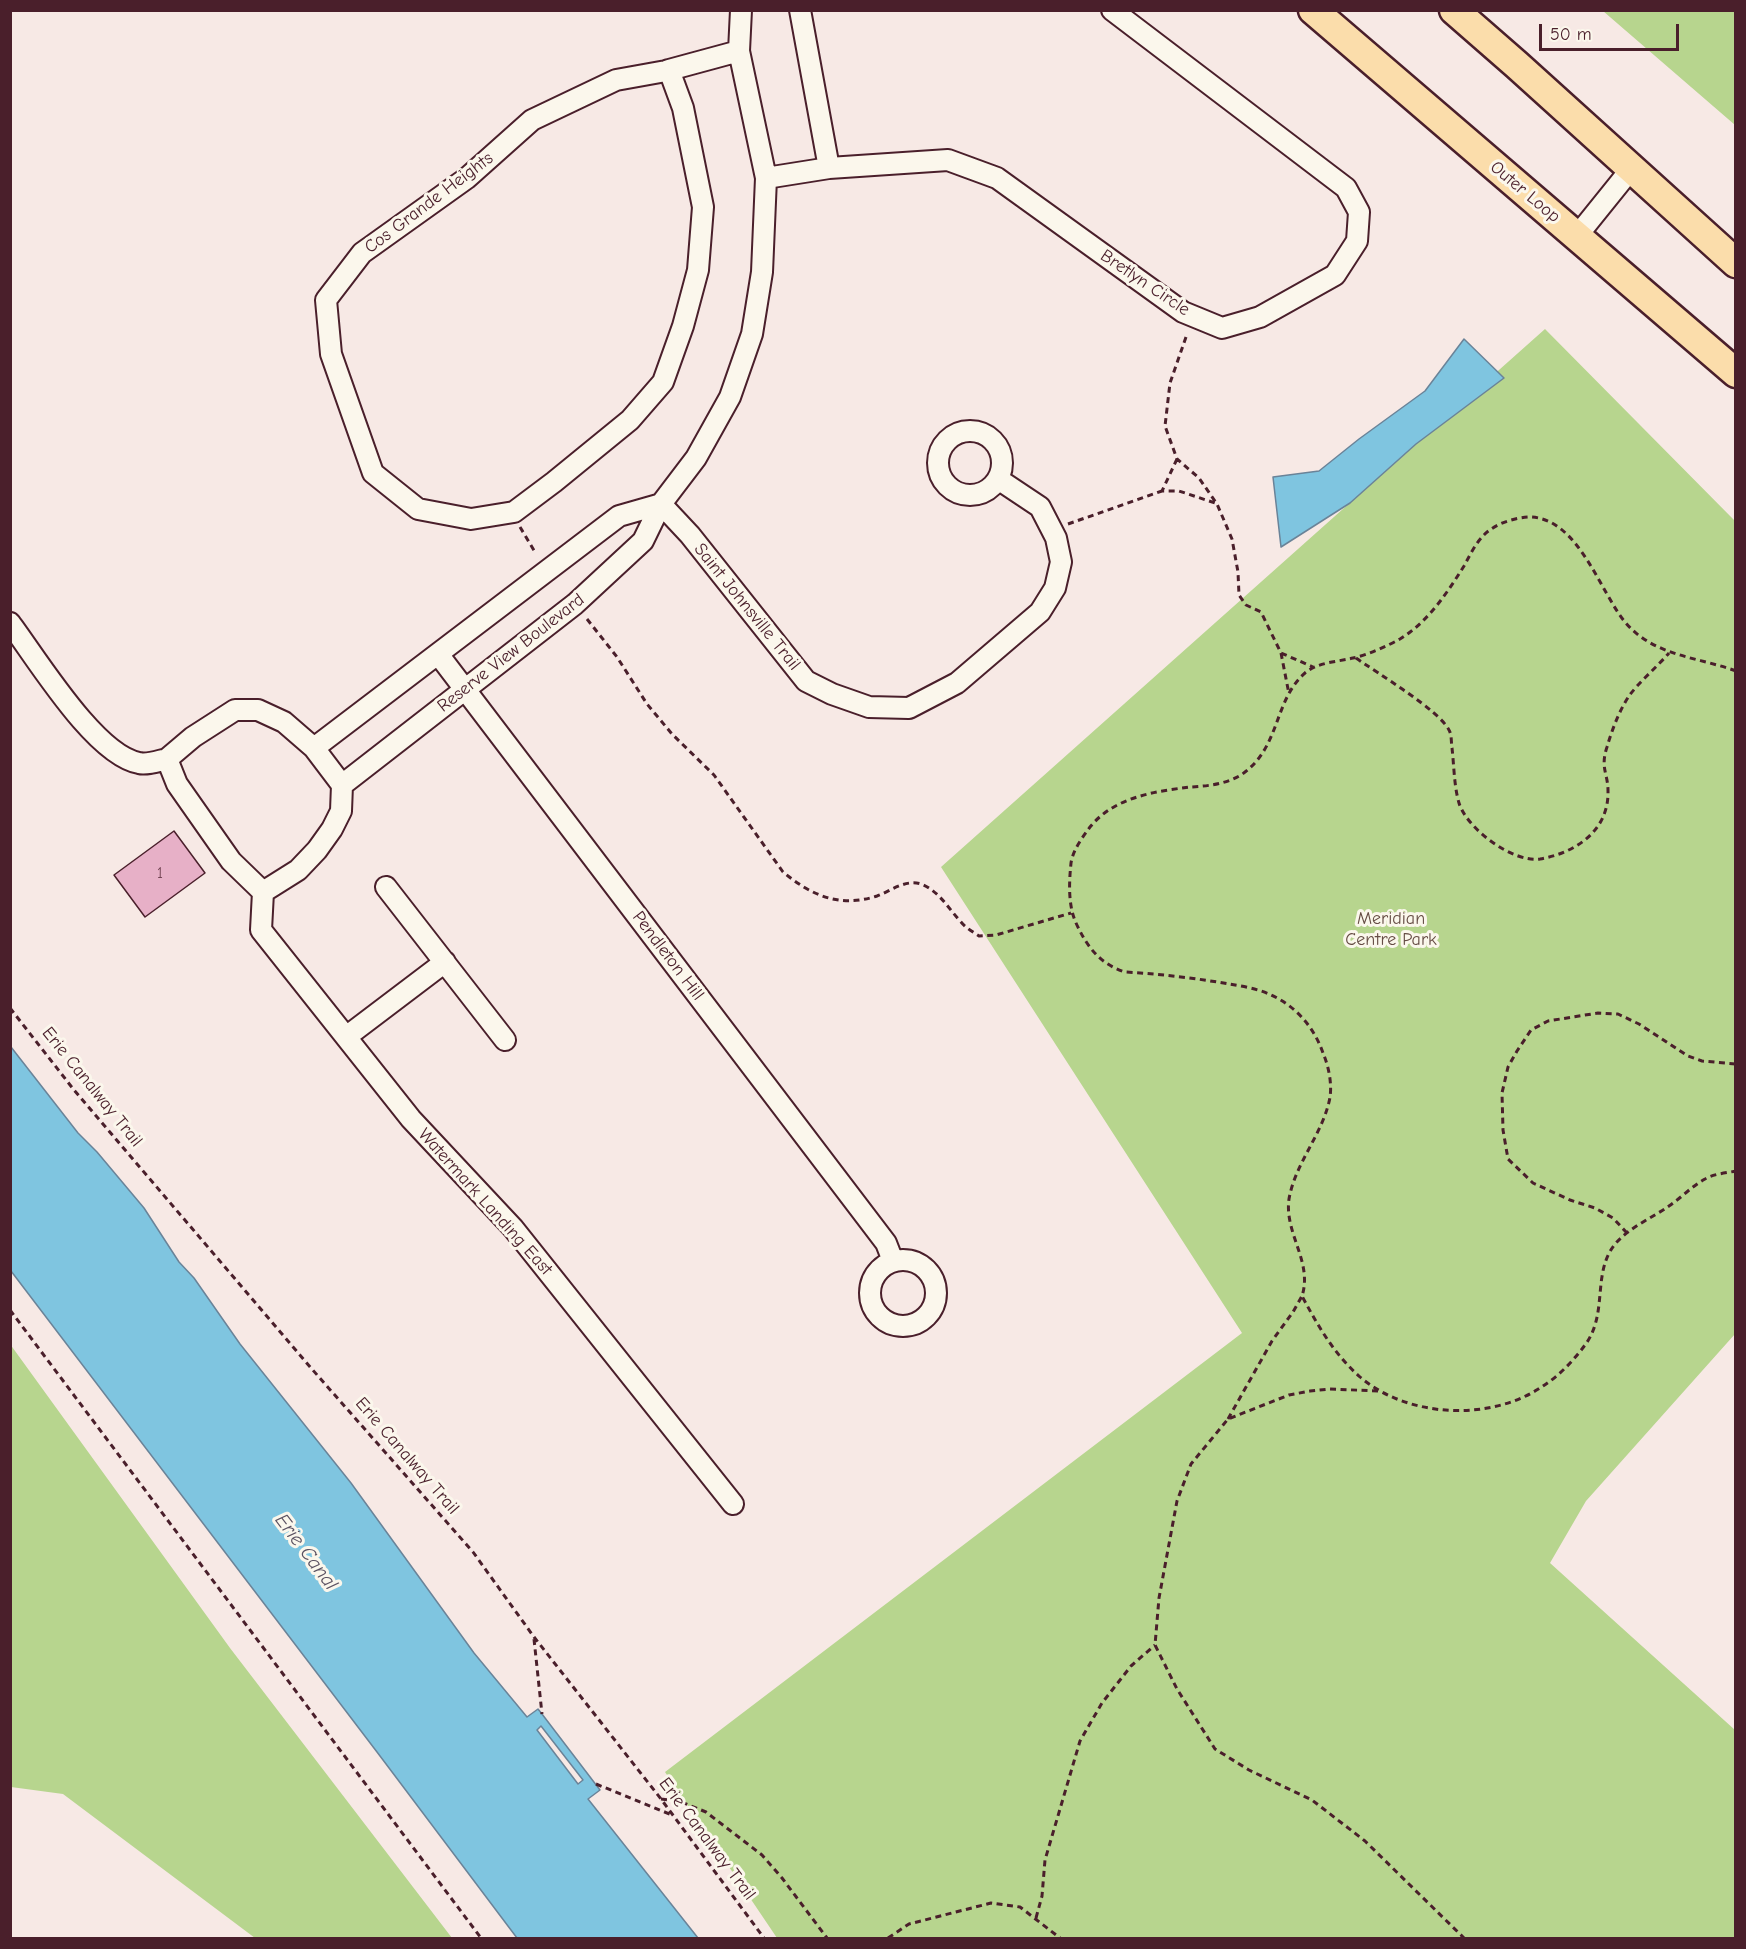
<!DOCTYPE html>
<style>
body{margin:0}
#map{position:relative;width:1746px;height:1949px;overflow:hidden;background:#f7e9e5;font-family:"Comic Neue",sans-serif}
canvas{display:block}
.frame{position:absolute;inset:0;border:12px solid #4a1f2b;pointer-events:none}
.scale{position:absolute;left:1539px;top:24px;width:140px;height:27px;box-sizing:border-box;border:3px solid #4a1f2b;border-top:0;padding-left:8px;font-size:18px;line-height:21px;white-space:nowrap;color:#4a1f2b;-webkit-text-stroke:4px #fbf7ec;paint-order:stroke}
</style>
<div id="map">
<canvas width="1746" height="1949"></canvas>
<div class="frame"></div>
<div class="scale">50 m</div>
</div>
<script>
const context = document.querySelector('canvas').getContext('2d');
context.lineJoin = 'round';
function fillPath(path, color) {
  context.fillStyle = color;
  context.fill(path, 'evenodd');
}
function strokePath(path, color, width, dash) {
  context.strokeStyle = color;
  context.lineWidth = width;
  context.lineCap = dash ? 'butt' : 'round';
  context.setLineDash(dash || []);
  context.stroke(path);
}
function write(font, color, halo, rows, align = 'center') {
  context.font = font + ' "Comic Neue",sans-serif';
  context.lineWidth = 6;
  context.setLineDash([]);
  context.textBaseline = 'middle';
  context.strokeStyle = halo;
  context.fillStyle = color;
  for (const [text, x, y, turn = 0] of rows) {
    context.save();
    context.translate(x, y);
    context.rotate((+turn || 0) * Math.PI / 180);
    context.textAlign = isNaN(turn) ? turn : align;
    if (halo) context.strokeText(text, 0, 0);
    context.fillText(text, 0, 0);
    context.restore();
  }
}
fillPath(new Path2D(`
 M 1603,11 L 1735,11 L 1735,125 Z
 M 1545,329 L 1735,521 L 1735,1334 L 1586,1501 L 1550,1563 L 1735,1730 L 1735,1938 L 777,1938 L 665,1772 L 1242,1333 L 941,867 Z
 M 10,1344 L 230,1648 L 452,1938 L 255,1938 L 63,1794 L 11,1787 Z`), '#b7d58e');
const water = new Path2D(`
 M 1464,339 L 1504,378 L 1416,444 L 1350,503 L 1281,547 L 1273,477 L 1319,471 L 1359,439 L 1425,391 Z
 M 11,1047 L 78,1133 L 97,1152 L 144,1208 L 179,1262 L 194,1278 L 240,1344 L 351,1483 L 474,1653 L 527,1717 L 538,1709 L 542,1714 L 600,1790 L 588,1799 L 698,1938 L 517,1938 L 377,1752 L 11,1271 ZM 541,1726 L 583,1780 L 578,1784 L 537,1730 Z`);
fillPath(water, '#7fc5e0');
strokePath(water, '#6a8398', 1.5);
const building = new Path2D(`
 M 174,831 L 205,873 L 145,917 L 114,875 Z`);
fillPath(building, '#e7b0c7');
strokePath(building, '#4a1f2b', 1.5);
const minor = new Path2D(`
 M 800,10 L 829,168
 M 669,70 L 683,108 L 703,207 L 698,270 L 683,326 L 663,382 L 630,420 L 554,482 L 514,512 L 471,519 L 418,509 L 373,473 L 331,354 L 326,300 L 362,253 L 467,178 L 532,120 L 616,80 L 666,71 L 669,70 L 739,51
 M 766,178 L 829,168 L 948,160 L 997,178 L 1183,312 L 1222,328 L 1260,317 L 1335,275 L 1357,241 L 1359,212 L 1346,188 L 1112,10
 M 1577,236 L 1631,169
 M938 463a32 32 0 1 1 64 0a32 32 0 1 1-64 0Z
 M 661,504 L 690,535 L 806,681 L 832,694 L 869,707 L 909,708 L 957,683 L 1040,612 L 1055,588 L 1061,562 L 1056,538 L 1040,507 L 998,479
 M 10,623 C 37,659 95,755 139,763 C 147,765 158,761 167,759
 M 438,654 L 886,1243 L 893,1261
 M 235,710 L 258,710 L 284,722 L 314,748 L 342,785 L 341,811 L 332,829 L 317,850 L 298,870 L 263,892 L 231,861 L 177,784 L 167,759 L 193,737 Z
 M 314,748 L 619,516 L 661,504
 M 342,785 L 575,604 L 643,541 L 661,504 L 696,458 L 730,397 L 752,334 L 762,272 L 766,178 L 739,51 L 741,10
 M 386,887 L 505,1040
 M 263,892 L 261,930 L 411,1119 L 513,1228 L 733,1504
 M 346,1037 L 445,962
 M870 1293a33 33 0 1 1 66 0a33 33 0 1 1-66 0Z`);
const highway = new Path2D(`
 M 1313,10 L 1736,373
 M 1454,10 L 1517,65 L 1736,263`);
strokePath(minor, '#4a1f2b', 24);
strokePath(highway, '#4a1f2b', 33);
strokePath(new Path2D(`
 M 1186,337 L 1170,383 L 1165,426 L 1177,459 L 1199,478 L 1217,504 L 1232,539 L 1238,572 L 1239,595 L 1246,605 L 1261,612 L 1281,653 L 1313,667
 M 1177,459 L 1162,491 L 1179,491 L 1215,503
 M 1068,524 L 1162,491
 M 520,527 L 535,552
 M 587,619 L 617,657 L 647,704 L 672,734 L 714,775 L 783,872 C 812,896 840,908 877,896 C 891,891 905,879 921,884 C 939,891 948,908 961,922 C 966,928 973,932 979,936 L 996,935 L 1071,913
 M 1281,653 L 1289,694
 M 1356,658 C 1377,673 1439,710 1449,730 C 1452,735 1451,743 1452,748 C 1454,765 1454,786 1459,803 C 1467,829 1513,863 1540,859 C 1575,853 1609,831 1608,791 C 1608,773 1600,768 1607,747 C 1612,730 1619,711 1629,696 C 1639,682 1657,667 1669,653
 M 1736,671 C 1698,657 1653,656 1625,622 C 1600,592 1578,517 1529,517 C 1513,518 1494,524 1483,536 C 1475,544 1469,557 1464,566 C 1447,593 1428,622 1400,639 C 1387,646 1368,655 1353,658 C 1337,662 1318,662 1305,673 C 1273,701 1281,748 1241,775 C 1226,784 1208,786 1191,787 C 1156,791 1114,797 1090,827 C 1082,838 1073,850 1071,863 C 1069,883 1068,905 1076,923 C 1087,947 1100,964 1125,972 C 1160,974 1195,978 1229,984 C 1242,986 1258,989 1269,994 C 1295,1005 1314,1027 1323,1053 C 1329,1067 1333,1087 1329,1102 C 1321,1136 1295,1164 1289,1199 C 1284,1233 1313,1262 1302,1296 C 1318,1326 1334,1354 1360,1377 C 1408,1418 1491,1422 1543,1386 C 1559,1376 1574,1360 1585,1345 C 1609,1313 1591,1272 1616,1243 C 1630,1227 1652,1218 1669,1206 C 1681,1198 1692,1186 1705,1179 C 1713,1174 1726,1173 1736,1171
 M 10,1008 L 74,1090 L 311,1368 L 473,1552 L 534,1637 L 661,1799 L 764,1938
 M 1627,1233 L 1613,1218 L 1595,1208 L 1570,1200 L 1533,1183 L 1508,1159 L 1503,1130 L 1502,1093 L 1508,1067 L 1517,1051 L 1531,1030 L 1548,1021 L 1598,1013 L 1618,1014 L 1639,1024 L 1688,1056 L 1702,1061 L 1736,1064
 M 10,1310 L 481,1938
 M 1378,1391 L 1330,1389 L 1310,1391 L 1289,1395 L 1228,1419 L 1191,1464 L 1177,1501 L 1159,1598 L 1155,1645 L 1177,1689 L 1215,1749 L 1249,1770 L 1312,1800 L 1365,1841 L 1464,1938
 M 1228,1419 L 1272,1341 L 1293,1312 L 1302,1296
 M 534,1639 L 542,1714
 M 596,1784 L 672,1815
 M 661,1799 L 679,1801 L 706,1812 L 762,1855 L 782,1878 L 827,1938
 M 1036,1918 L 1042,1896 L 1045,1860 L 1080,1741 L 1102,1703 L 1131,1666 L 1155,1645
 M 888,1938 L 909,1924 L 991,1903 L 1020,1907 L 1060,1938`), '#4a1f2b', 3, [6, 4.5]);
strokePath(minor, '#fbf7ec', 20);
strokePath(highway, '#fbddab', 28);
write('15px', '#714352', null, [
 ["1",160,874]
]);
write('18px', '#4a1f2b', '#fbf7ec', [
 ["Outer Loop",1525,192,40],
 ["Cos Grande Heights",429,203,-37],
 ["Bretlyn Circle",1145,283,34],
 ["Saint Johnsville Trail",747,607,51],
 ["Reserve View Boulevard",511,653,-38],
 ["Pendleton Hill",668,956,53],
 ["Erie Canalway Trail",92,1087,51],
 ["Watermark Landing East",485,1202,48],
 ["Erie Canalway Trail",407,1456,49],
 ["Erie Canalway Trail",707,1839,53]
]);
write('18px', '#654c44', '#fbf7ec', [
 ["Meridian",1391,919],
 ["Centre Park",1391,940]
]);
write('italic 20px', '#5a5161', '#fbf7ec', [
 ["Erie Canal",306,1552,53]
]);
</script>
